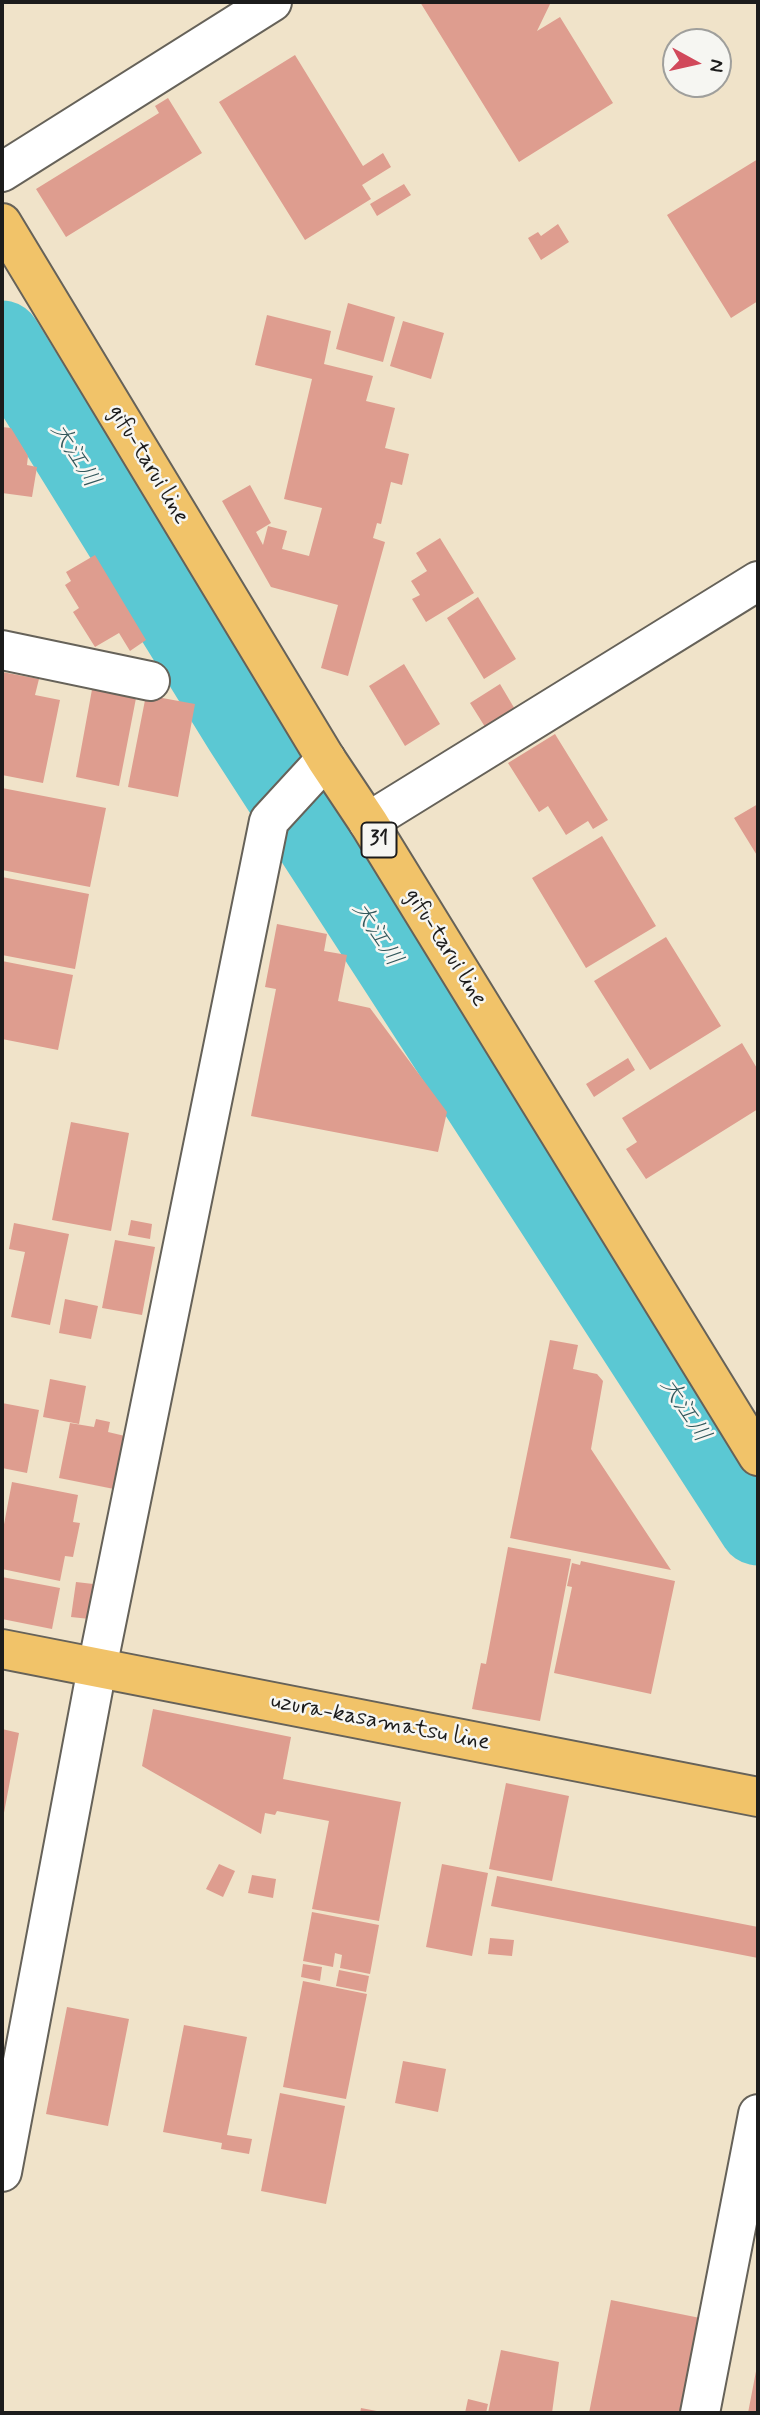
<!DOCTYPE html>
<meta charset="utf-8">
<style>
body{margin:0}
#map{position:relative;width:760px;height:2415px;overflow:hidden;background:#f0e3c9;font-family:Mynerve,sans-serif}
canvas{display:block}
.frame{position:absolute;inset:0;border:4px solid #1c1c1c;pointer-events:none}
.north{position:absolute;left:662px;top:28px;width:70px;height:70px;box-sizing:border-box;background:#f6f6f2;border:2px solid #9f9f9c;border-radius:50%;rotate:98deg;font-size:19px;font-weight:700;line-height:28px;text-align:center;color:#1c1c1c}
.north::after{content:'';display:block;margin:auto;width:24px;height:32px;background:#d1495b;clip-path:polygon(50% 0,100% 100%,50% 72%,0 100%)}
</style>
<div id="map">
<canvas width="760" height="2415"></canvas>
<div class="frame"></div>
<div class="north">N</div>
</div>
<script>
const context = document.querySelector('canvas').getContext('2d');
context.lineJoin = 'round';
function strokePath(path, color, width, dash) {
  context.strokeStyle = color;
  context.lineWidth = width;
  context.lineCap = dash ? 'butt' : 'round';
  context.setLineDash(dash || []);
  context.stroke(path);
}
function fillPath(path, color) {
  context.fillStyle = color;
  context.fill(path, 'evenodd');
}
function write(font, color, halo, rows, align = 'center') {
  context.font = font + ' Mynerve,"Klee One",sans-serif';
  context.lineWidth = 5;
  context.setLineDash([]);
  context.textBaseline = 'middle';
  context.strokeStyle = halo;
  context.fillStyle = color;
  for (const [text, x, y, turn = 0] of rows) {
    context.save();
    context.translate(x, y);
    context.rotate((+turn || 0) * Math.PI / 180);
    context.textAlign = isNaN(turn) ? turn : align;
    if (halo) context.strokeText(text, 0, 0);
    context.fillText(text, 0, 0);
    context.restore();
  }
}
strokePath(new Path2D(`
 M 2,340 L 244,731 L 758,1526`), '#5bc8d3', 79);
fillPath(new Path2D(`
 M 420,2 L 551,2 L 537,31 L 560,17 L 613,103 L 519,162 Z
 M 295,55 L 363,166 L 383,153 L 391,167 L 362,185 L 371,199 L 305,240 L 219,102 Z
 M 168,98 L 202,153 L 66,237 L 36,189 L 159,113 L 155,106 Z
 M 758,159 L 758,301 L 731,318 L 667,215 Z
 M 404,184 L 411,195 L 377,216 L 370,204 Z
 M 558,224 L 569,242 L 541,260 L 528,238 L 538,232 L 541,236 Z
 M 348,303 L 395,317 L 383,362 L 336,349 Z
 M 267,315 L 331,331 L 324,364 L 373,376 L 366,401 L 395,408 L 385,448 L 409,454 L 402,485 L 391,482 L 381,524 L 377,523 L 373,538 L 385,542 L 348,676 L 321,668 L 338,605 L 271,587 L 222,501 L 250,485 L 271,523 L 256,532 L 263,545 L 268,526 L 287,531 L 282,549 L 309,556 L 322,508 L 284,499 L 312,379 L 255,365 Z
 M 403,321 L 444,333 L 431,379 L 390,366 Z
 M 2,427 L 11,428 L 28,456 L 27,465 L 37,467 L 32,497 L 2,493 Z
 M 440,538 L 474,593 L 426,622 L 412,599 L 420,595 L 411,581 L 427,571 L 416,553 Z
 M 95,555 L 146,640 L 130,651 L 119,633 L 95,647 L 73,612 L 79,608 L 65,585 L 71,581 L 66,572 Z
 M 478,597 L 516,659 L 484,679 L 447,618 Z
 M 404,664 L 440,724 L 405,746 L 369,686 Z
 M 2,672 L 39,679 L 35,695 L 60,700 L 43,783 L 2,775 Z
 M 93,684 L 137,693 L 119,786 L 76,777 Z
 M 500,684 L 516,711 L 487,730 L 470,703 Z
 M 146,695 L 195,704 L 178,797 L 128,787 Z
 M 555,734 L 608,820 L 593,829 L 588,821 L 566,835 L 548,806 L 539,812 L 508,763 Z
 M 2,788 L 106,808 L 90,887 L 2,870 Z
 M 758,804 L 758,857 L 734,818 Z
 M 602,836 L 656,926 L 586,968 L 532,878 Z
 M 2,877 L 89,894 L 75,969 L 2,955 Z
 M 277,924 L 327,934 L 324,951 L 347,955 L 338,1001 L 370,1008 L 447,1112 L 438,1152 L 251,1116 L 276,989 L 265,987 Z
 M 666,937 L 721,1026 L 650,1070 L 594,981 Z
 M 2,961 L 73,975 L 58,1050 L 2,1039 Z
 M 742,1043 L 758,1070 L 758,1109 L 646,1179 L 626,1149 L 637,1142 L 622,1118 Z
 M 628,1058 L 635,1070 L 594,1097 L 586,1084 Z
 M 71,1122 L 129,1133 L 111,1231 L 52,1220 Z
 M 131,1220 L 152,1224 L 150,1239 L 128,1235 Z
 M 14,1223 L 69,1234 L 50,1325 L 11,1317 L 25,1252 L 9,1249 Z
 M 115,1240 L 155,1247 L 142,1315 L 102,1308 Z
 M 65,1299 L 98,1306 L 91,1339 L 59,1333 Z
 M 550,1340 L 578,1345 L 573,1369 L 597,1374 L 603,1381 L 591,1449 L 671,1570 L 510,1538 Z
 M 50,1379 L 86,1386 L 79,1424 L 43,1417 Z
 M 2,1403 L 39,1410 L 27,1473 L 2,1468 Z
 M 96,1419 L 110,1422 L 108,1432 L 125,1436 L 114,1489 L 59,1478 L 70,1423 L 94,1427 Z
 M 12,1482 L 78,1495 L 73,1522 L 80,1523 L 73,1557 L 65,1556 L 60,1581 L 2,1569 L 2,1535 Z
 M 508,1547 L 571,1559 L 540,1721 L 472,1709 L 481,1663 L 486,1664 Z
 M 581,1561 L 675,1581 L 651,1694 L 554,1673 L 572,1587 L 567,1586 L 572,1563 L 580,1565 Z
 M 2,1577 L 60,1588 L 52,1629 L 2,1619 Z
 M 76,1582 L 102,1585 L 99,1620 L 71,1617 Z
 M 153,1709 L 291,1737 L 283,1779 L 401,1802 L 379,1921 L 312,1909 L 329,1821 L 277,1811 L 275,1815 L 265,1813 L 261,1834 L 142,1766 Z
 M 2,1729 L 19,1733 L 3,1818 L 2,1818 Z
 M 506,1783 L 569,1796 L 552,1881 L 489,1869 Z
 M 219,1864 L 235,1871 L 223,1897 L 206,1889 Z
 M 442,1864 L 488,1873 L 472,1956 L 426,1947 Z
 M 252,1875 L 276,1879 L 273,1898 L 248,1893 Z
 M 497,1876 L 758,1927 L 758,1958 L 491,1906 Z
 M 312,1912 L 379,1925 L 370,1974 L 340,1968 L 342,1955 L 335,1953 L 333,1967 L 303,1961 Z
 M 490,1938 L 514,1940 L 512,1956 L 488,1954 Z
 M 303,1964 L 322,1967 L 320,1981 L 301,1977 Z
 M 339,1970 L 369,1976 L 366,1992 L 336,1986 Z
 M 303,1981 L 367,1994 L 346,2099 L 283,2087 Z
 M 67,2007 L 129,2019 L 108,2126 L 46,2114 Z
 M 184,2025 L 247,2037 L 227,2135 L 252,2139 L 249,2154 L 221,2149 L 222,2143 L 163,2132 Z
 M 403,2061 L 446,2069 L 438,2112 L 395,2103 Z
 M 280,2093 L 345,2106 L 326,2204 L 261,2191 Z
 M 611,2300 L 705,2319 L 686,2413 L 589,2413 Z
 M 501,2350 L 559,2362 L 552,2413 L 488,2413 Z
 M 757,2366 L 758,2413 L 748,2413 Z
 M 468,2399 L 488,2404 L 486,2413 L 465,2413 Z
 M 361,2408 L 382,2412 L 382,2413 L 360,2413 Z`), '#de9d8f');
const minor = new Path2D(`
 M 2,172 L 272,2
 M 2,650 L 150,681
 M 368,822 L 758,581
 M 2,2172 L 97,1668 L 269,821 L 326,759
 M 700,2413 L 758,2114`);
const major = new Path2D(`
 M 2,223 L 326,759 L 368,822 L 758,1456
 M 2,1649 L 758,1797`);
strokePath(minor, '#666259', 42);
strokePath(major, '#666259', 42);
strokePath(minor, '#fff', 38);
strokePath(major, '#f1c369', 38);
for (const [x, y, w] of [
 [379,840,35]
]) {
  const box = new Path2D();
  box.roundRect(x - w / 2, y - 17.5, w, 35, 5);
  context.fillStyle = '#f6f6f2';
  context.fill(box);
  strokePath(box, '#1c1c1c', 2);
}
write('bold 21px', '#1c1c1c', null, [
 ["31",379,840]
]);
write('23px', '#1c1c1c', '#f6f6f2', [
 ["gifu-tarui line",148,465,59],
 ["gifu-tarui line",445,948,58],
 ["uzura-kasamatsu line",380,1723,11]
]);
write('italic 24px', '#32585c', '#f6f6f2', [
 ["大江川",74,456,58],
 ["大江川",376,935,57],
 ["大江川",684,1411,57]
]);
</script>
